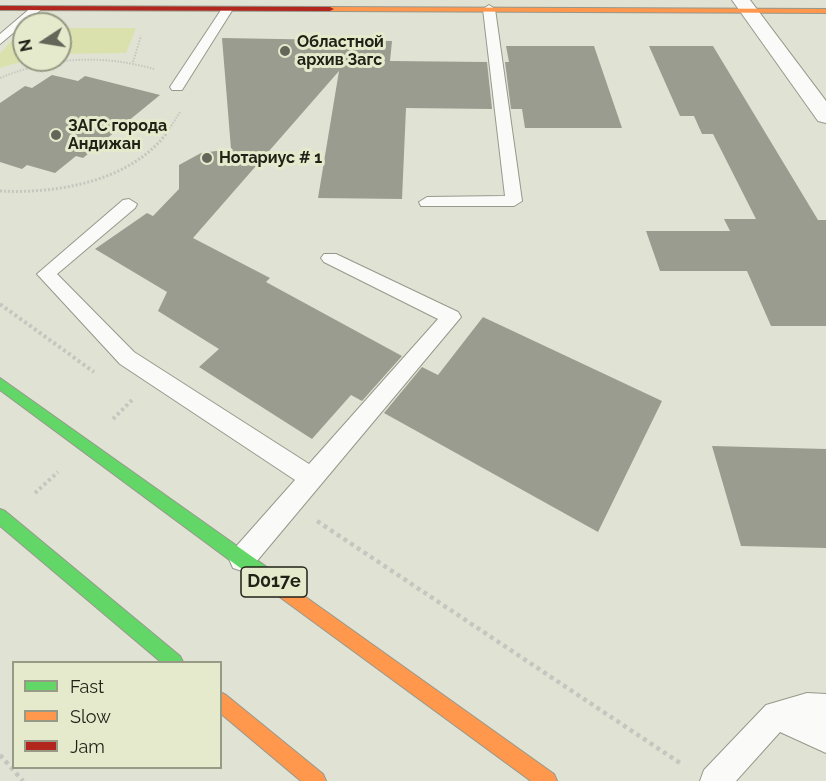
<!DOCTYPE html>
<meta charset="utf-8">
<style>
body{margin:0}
#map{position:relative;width:826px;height:781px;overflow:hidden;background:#e0e3d3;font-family:Raleway,sans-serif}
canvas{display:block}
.legend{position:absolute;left:12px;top:661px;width:210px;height:108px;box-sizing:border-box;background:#e5eacc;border:2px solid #979a84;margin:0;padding:8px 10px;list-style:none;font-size:18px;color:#212217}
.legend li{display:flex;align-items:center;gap:12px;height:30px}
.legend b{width:30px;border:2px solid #979a84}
.north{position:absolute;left:12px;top:12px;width:60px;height:60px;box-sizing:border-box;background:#e5eacc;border:2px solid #979a84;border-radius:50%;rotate:258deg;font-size:16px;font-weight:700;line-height:24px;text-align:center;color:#212217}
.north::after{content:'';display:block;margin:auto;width:21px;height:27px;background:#646659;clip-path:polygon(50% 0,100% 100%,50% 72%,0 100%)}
</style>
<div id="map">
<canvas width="826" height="781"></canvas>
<ul class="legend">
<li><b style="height:8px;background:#63d668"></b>Fast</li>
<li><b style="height:8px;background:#ff974d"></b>Slow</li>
<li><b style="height:8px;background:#b3261e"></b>Jam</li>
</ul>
<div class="north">N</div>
</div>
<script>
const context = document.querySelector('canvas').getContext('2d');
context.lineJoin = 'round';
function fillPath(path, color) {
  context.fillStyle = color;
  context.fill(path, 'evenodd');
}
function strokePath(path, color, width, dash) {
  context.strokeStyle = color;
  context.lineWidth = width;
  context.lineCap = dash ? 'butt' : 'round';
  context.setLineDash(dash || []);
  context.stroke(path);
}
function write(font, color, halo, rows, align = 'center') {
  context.font = font + ' Raleway,sans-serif';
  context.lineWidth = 6;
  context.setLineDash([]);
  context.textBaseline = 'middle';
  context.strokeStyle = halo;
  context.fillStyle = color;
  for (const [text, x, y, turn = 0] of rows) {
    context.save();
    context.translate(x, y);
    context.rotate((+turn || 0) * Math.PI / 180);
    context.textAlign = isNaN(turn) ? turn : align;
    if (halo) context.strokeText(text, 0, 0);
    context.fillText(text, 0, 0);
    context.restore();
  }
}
fillPath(new Path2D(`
 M 24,28 L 24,60 L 27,60 L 0,68 L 0,53 Z
 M 60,28 L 136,28 L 126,53 L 60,54 Z`), '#dbe1ac');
fillPath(new Path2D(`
 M 222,38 L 392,41 L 390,61 L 487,62 L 492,109 L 406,108 L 402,199 L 318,198 L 339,71 L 193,238 L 270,278 L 266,282 L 402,356 L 362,401 L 351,395 L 312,439 L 199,367 L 219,349 L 158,311 L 167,292 L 95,249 L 147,213 L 153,216 L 179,189 L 179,165 L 201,153 L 231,149 Z
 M 506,46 L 594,46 L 622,128 L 525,128 L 522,109 L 511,109 L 505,62 L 509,62 Z
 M 649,46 L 713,46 L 818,220 L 826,220 L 826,326 L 771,326 L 747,271 L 660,271 L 646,231 L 730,231 L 724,219 L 756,219 L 713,134 L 702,134 L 694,116 L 680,116 Z
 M 52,75 L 78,81 L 85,76 L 160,95 L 83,158 L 76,156 L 55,173 L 27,165 L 22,169 L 0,162 L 0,103 L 25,86 L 32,88 Z
 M 483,317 L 662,401 L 598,532 L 384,413 L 422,367 L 438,375 Z
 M 712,446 L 826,449 L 826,548 L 741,546 Z`), '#9a9c8f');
const lane = new Path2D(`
 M 489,5 L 495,9 L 522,201 L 514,206 L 421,206 L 419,202 L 427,197 L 505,196 L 483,9 Z
 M 33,6 L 43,8 L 0,44 L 0,34 Z
 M 223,7 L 233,9 L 182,90 L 172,90 L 170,87 Z
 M 129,199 L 137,204 L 135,208 L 57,274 L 134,352 L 309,464 L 438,319 L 324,262 L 321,258 L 324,254 L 336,254 L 458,312 L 461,317 L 251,568 L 242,571 L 233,568 L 229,559 L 233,550 L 295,480 L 120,364 L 37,274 L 123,200 Z
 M 807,693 L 826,694 L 826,753 L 780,732 L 736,781 L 700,781 L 704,770 L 766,705 Z`);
const street = new Path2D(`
 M 732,0 L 750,0 L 826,101 L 826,123 L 818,121 Z`);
const fast = new Path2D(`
 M 0,378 L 278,575 L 280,581 L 278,587 L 272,589 L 266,587 L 0,390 Z
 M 0,509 L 5,511 L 180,656 L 183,662 L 161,662 L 0,526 Z`);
const slow = new Path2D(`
 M 330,7 L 826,9 L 826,13 L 327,11 L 326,9 Z
 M 272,573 L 554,774 L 557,781 L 531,781 L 266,587 L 264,581 L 266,575 Z
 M 220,692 L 226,695 L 323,774 L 326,781 L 301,781 L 220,713 Z`);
const jam = new Path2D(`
 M 0,6 L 330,7 L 334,9 L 330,11 L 0,10 Z`);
strokePath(lane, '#96988c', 2);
strokePath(street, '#96988c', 2);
strokePath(fast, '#96988c', 2);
strokePath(slow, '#96988c', 2);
strokePath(jam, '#96988c', 2);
strokePath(new Path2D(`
 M 133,62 L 141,36
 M 0,78 C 51,57 101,54 154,69
 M 168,131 L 180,112`), '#c5c6bf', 2, [1.5, 1.5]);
strokePath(new Path2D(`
 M 0,191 C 58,194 133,181 169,130`), '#c5c6bf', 3, [2, 2]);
strokePath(new Path2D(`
 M 0,304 L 94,372
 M 113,419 L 132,400
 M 35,493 L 58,472`), '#c5c6bf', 4, [3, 3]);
strokePath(new Path2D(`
 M 317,521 L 683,765
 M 0,755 L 23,781`), '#c5c6bf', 4.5, [4, 4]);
fillPath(lane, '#fafbf8');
fillPath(street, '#fafbf8');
fillPath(fast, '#63d668');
fillPath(slow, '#ff974d');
fillPath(jam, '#b3261e');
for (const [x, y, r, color] of [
 [285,51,6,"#646659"],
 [56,135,6,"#646659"],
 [207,158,6,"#646659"]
]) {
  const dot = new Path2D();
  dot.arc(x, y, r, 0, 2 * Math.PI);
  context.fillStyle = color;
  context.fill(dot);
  strokePath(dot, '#e5eacc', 2);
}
write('bold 16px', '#212217', '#e5eacc', [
 ["Областной",297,42],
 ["архив Загс",297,60],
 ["ЗАГС города",68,126],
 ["Андижан",68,144],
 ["Нотариус # 1",219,158]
], 'left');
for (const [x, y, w] of [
 [274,582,66]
]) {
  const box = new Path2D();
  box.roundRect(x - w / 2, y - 15, w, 30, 4.5);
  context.fillStyle = '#e5eacc';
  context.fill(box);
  strokePath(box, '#212217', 1.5);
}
write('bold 18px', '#212217', null, [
 ["D017e",274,582]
]);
</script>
